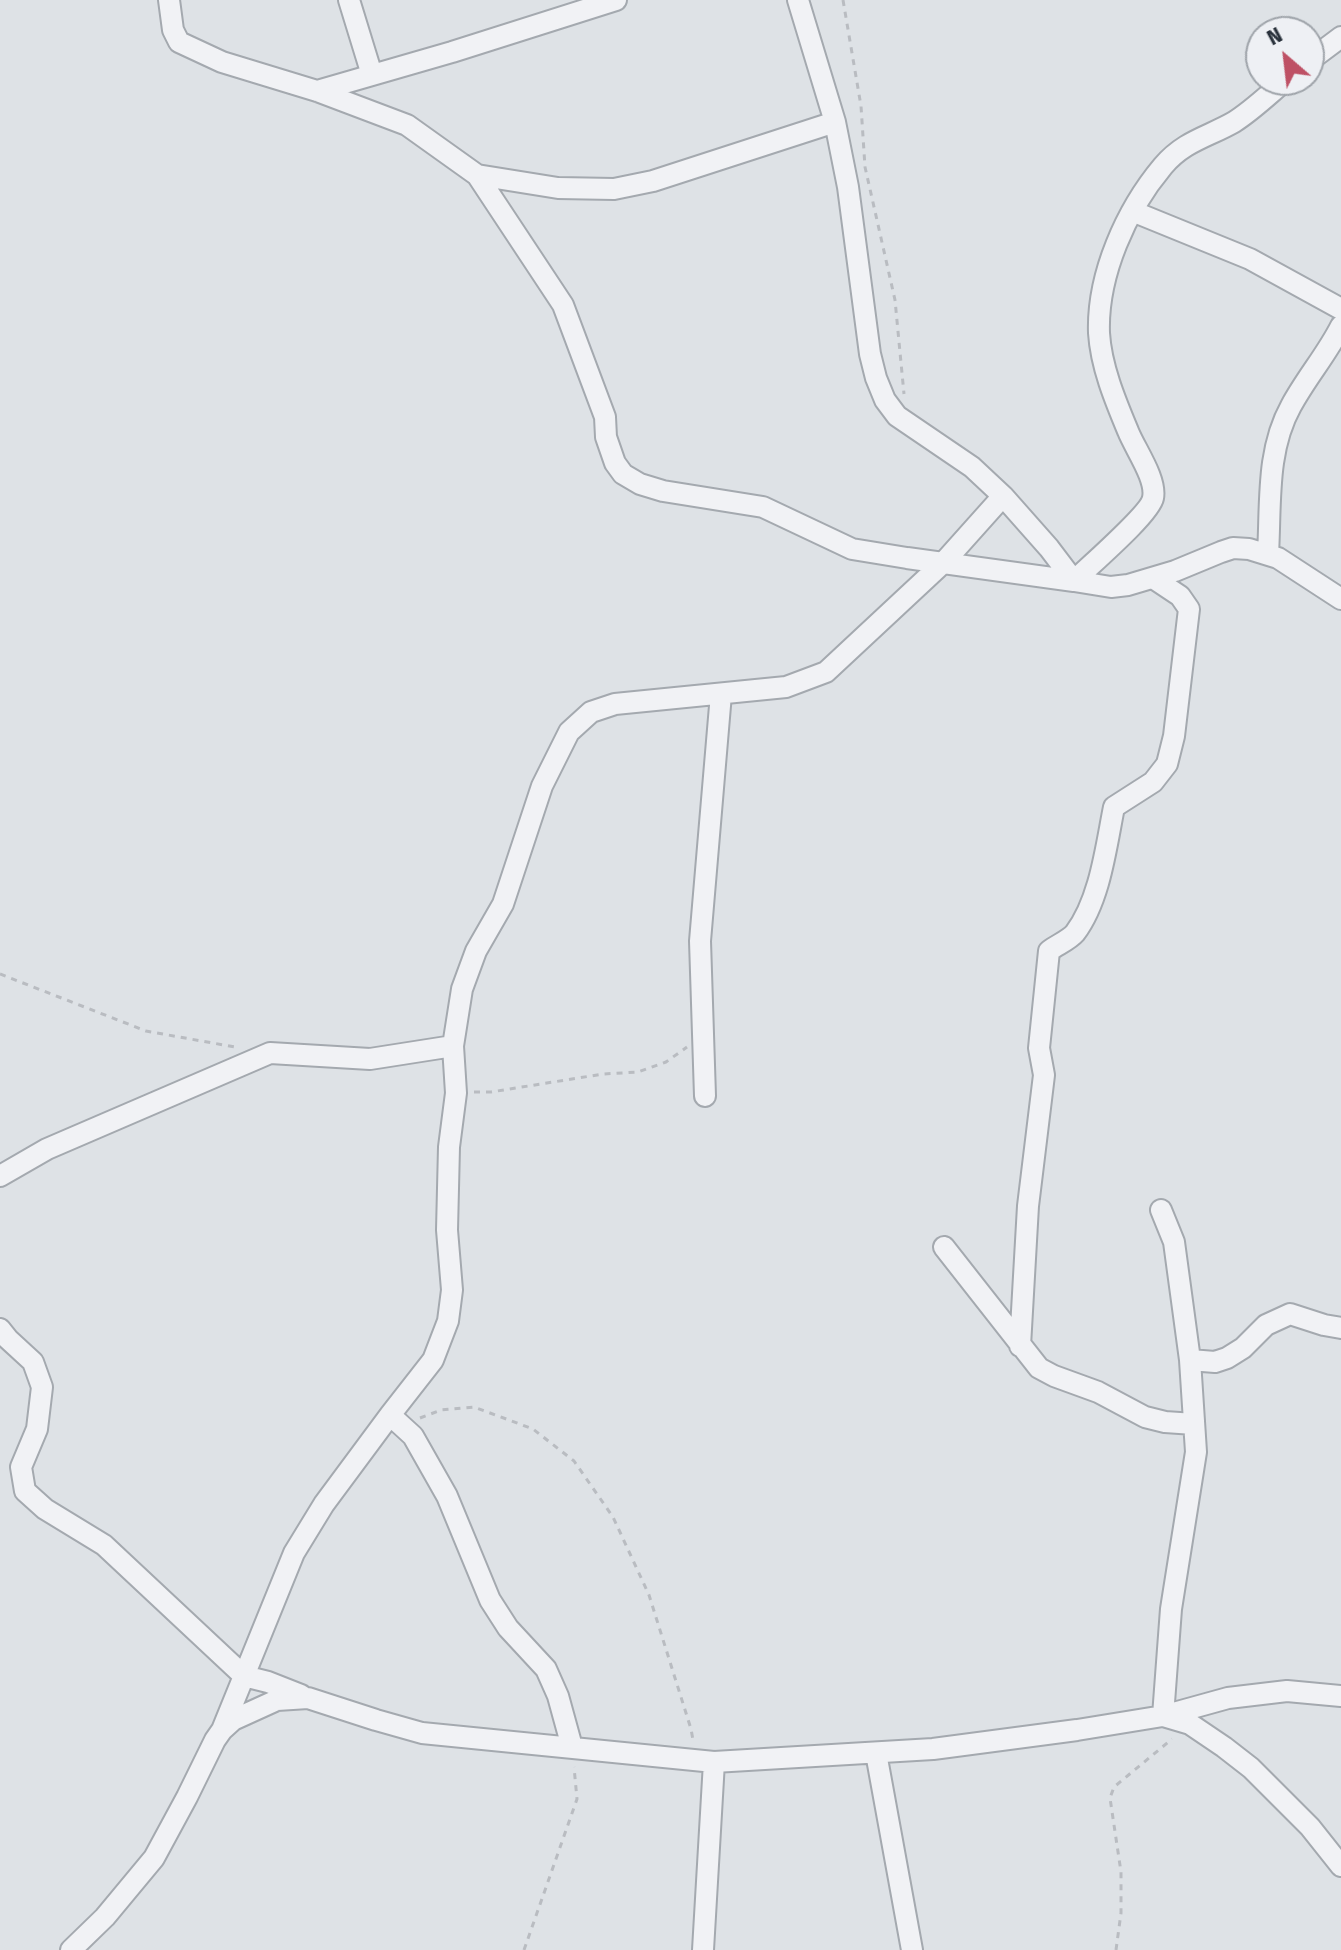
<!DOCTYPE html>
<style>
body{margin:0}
#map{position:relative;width:1341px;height:1950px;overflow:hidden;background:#dee2e6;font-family:"Fira Sans Condensed",sans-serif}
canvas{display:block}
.north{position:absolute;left:1245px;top:16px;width:80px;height:80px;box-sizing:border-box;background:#eef0f4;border:2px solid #9fa4aa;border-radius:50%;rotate:332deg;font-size:22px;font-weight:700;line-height:32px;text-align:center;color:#29313b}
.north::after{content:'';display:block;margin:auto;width:28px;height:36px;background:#be5165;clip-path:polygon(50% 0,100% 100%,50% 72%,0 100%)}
</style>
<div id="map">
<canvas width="1341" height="1950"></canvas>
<div class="north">N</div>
</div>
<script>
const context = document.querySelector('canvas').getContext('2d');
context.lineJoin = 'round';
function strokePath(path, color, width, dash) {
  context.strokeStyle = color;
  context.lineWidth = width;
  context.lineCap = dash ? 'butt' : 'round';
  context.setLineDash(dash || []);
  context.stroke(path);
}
const minor = new Path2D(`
 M 169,0 L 173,30 L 179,42 L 222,62 L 317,91 L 407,125 L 477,175 L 563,305 L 605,417 L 606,437 L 615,463 L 623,474 L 640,484 L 663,491 L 763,507 L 852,549 L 907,558 L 1074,581 C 1089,566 1150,514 1153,498 C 1157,479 1135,449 1128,431 C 1115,400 1101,366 1099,333 C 1097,275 1126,210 1163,166 C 1184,141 1208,137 1234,122 C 1253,110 1269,94 1286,80
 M 349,0 L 372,75
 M 798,0 L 835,122 L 848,187 L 870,354 L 876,378 L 885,400 L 897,416 L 972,467 L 1003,496 L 1049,548 L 1074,581 L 1111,587 L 1128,585 L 1175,571 L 1221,552 L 1233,548 L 1249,549 L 1278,558 L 1341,599
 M 1309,61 L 1341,37
 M 317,91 L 452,52 L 616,0
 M 477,175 L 558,188 L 614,189 L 653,181 L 835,122
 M 1132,211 L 1250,259 L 1341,309
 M 1268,554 C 1271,504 1266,451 1291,406 C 1306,378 1327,354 1341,326
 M 705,1096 L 700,941 L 721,694
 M 0,1176 L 47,1149 L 270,1053 L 370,1059 L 453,1046
 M 1161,1210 L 1174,1242 L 1190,1360 L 1196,1452 L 1171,1609 L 1163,1716 L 1228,1698 L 1287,1691 L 1341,1696
 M 944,1247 L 1039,1368 L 1054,1376 L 1098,1392 L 1145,1417 L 1165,1422 L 1194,1424
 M 0,1329 L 8,1339 L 33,1362 L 42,1387 L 37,1429 L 21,1467 L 25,1491 L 45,1509 L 104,1545 L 244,1676 L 268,1682 L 301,1695
 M 1020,1346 L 1028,1206 L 1044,1075 L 1039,1048 L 1049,951 C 1057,945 1069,940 1075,933 C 1100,900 1106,847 1114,807 L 1153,782 L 1167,764 L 1174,736 L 1189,609 L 1180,596 L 1153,578
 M 1190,1360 L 1215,1362 L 1227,1358 L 1243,1348 L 1266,1325 L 1290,1314 L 1324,1325 L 1341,1328
 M 390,1415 L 413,1436 L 447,1496 L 490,1600 L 508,1628 L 546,1669 L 558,1696 L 572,1747
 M 222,1730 L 294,1553 L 324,1504 L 390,1415 L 433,1360 L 448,1321 L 452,1290 L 447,1230 L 449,1147 L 456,1093 L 453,1046 L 462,989 L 476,951 L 503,904 L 542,786 L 569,732 L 591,712 L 615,704 L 786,687 L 826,672 L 944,562 L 1003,496
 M 876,1753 L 912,1950
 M 71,1950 L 105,1917 L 154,1858 L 187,1797 L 215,1740 L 222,1730 L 233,1720 L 277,1700 L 308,1698 L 376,1720 L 422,1733 L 714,1762 L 933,1749 L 1077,1730 L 1163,1716 L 1190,1724 L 1224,1747 L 1251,1768 L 1310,1827 L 1341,1866
 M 703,1950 L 714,1762`);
strokePath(minor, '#a4a9af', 24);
strokePath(new Path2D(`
 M 843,0 L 861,106 L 865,167 L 895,300 L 904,394
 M 0,974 L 146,1031 L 235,1047
 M 474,1092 L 491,1092 L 603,1074 L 638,1072 L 666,1062 L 687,1047
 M 420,1418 L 441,1410 L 474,1407 L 533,1429 L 574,1461 L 613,1517 L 649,1595 L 691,1729 L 693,1740
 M 524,1950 L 577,1799 L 574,1767
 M 1116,1950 L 1121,1913 L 1121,1872 L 1110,1798 L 1114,1787 L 1172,1739`), '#b9bcc1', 3, [6, 6]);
strokePath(minor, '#f1f2f5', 20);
</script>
